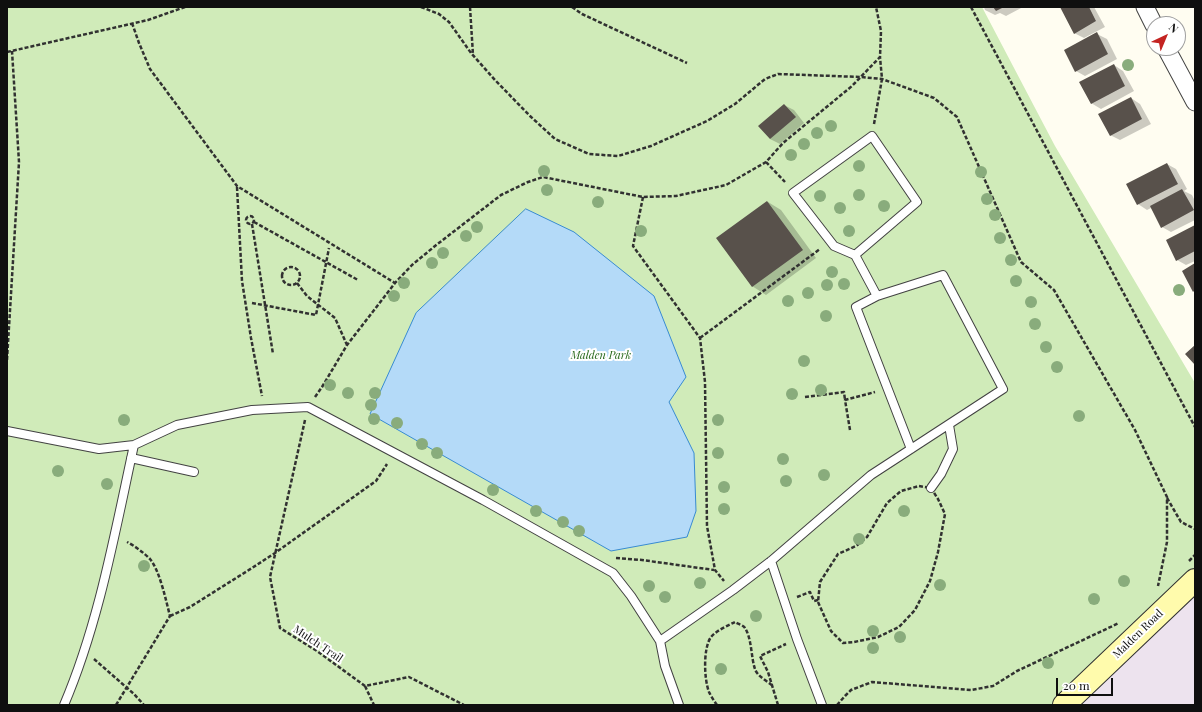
<!DOCTYPE html>
<style>
body{margin:0}
#map{position:relative;width:1202px;height:712px;overflow:hidden;background:#fffdf1;font-family:"Playfair Display",serif}
canvas{display:block}
.frame{position:absolute;inset:0;border:8px solid #0f0f0f;pointer-events:none}
.north{position:absolute;left:1146px;top:16px;width:40px;height:40px;box-sizing:border-box;background:#fff;border:1px solid #9f9f9f;border-radius:50%;rotate:44deg;font-size:11px;font-weight:700;line-height:16px;text-align:center;color:#0f0f0f}
.north::after{content:'';display:block;margin:auto;width:14px;height:18px;background:#c42422;clip-path:polygon(50% 0,100% 100%,50% 72%,0 100%)}
.scale{position:absolute;left:1056px;top:678px;width:57px;height:18px;box-sizing:border-box;border:2px solid #0f0f0f;border-top:0;padding-left:5px;font-size:12px;line-height:14px;white-space:nowrap;color:#0f0f0f;-webkit-text-stroke:3px #fff;paint-order:stroke}
</style>
<div id="map">
<canvas width="1202" height="712"></canvas>
<div class="frame"></div>
<div class="north">N</div>
<div class="scale">20 m</div>
</div>
<script>
const context = document.querySelector('canvas').getContext('2d');
context.lineJoin = 'round';
function fillPath(path, color) {
  context.fillStyle = color;
  context.fill(path, 'evenodd');
}
function strokePath(path, color, width, dash) {
  context.strokeStyle = color;
  context.lineWidth = width;
  context.lineCap = dash ? 'butt' : 'round';
  context.setLineDash(dash || []);
  context.stroke(path);
}
function write(font, color, halo, rows, align = 'center') {
  context.font = font + ' "Playfair Display",serif';
  context.lineWidth = 4;
  context.setLineDash([]);
  context.textBaseline = 'middle';
  context.strokeStyle = halo;
  context.fillStyle = color;
  for (const [text, x, y, turn = 0] of rows) {
    context.save();
    context.translate(x, y);
    context.rotate((+turn || 0) * Math.PI / 180);
    context.textAlign = isNaN(turn) ? turn : align;
    if (halo) context.strokeText(text, 0, 0);
    context.fillText(text, 0, 0);
    context.restore();
  }
}
fillPath(new Path2D(`
 M 1195,579 L 1195,705 L 1062,705 Z`), '#ede3ee');
fillPath(new Path2D(`
 M 7,7 L 982,7 L 1055,146 L 1195,383 L 1195,579 L 1062,705 L 7,705 Z`), '#d0ebb9');
const water = new Path2D(`
 M 526,209 L 574,232 L 654,296 L 686,377 L 669,402 L 694,453 L 696,511 L 687,537 L 611,551 L 370,414 L 416,313 Z`);
fillPath(water, '#b4daf8');
strokePath(water, '#388bd2', 1);
fillPath(new Path2D(`
 M 984,7 L 1023,7 L 1006,16 L 1000,13 L 995,15 L 985,10 Z
 M 1061,7 L 1094,7 L 1105,27 L 1084,38 L 1074,33 Z
 M 1097,34 L 1107,39 L 1117,59 L 1085,76 L 1076,71 Z
 M 1114,65 L 1123,71 L 1134,91 L 1101,109 L 1091,103 Z
 M 1131,98 L 1140,104 L 1151,124 L 1120,140 L 1110,135 Z
 M 784,105 L 794,110 L 804,123 L 780,144 L 770,139 Z
 M 1167,164 L 1176,169 L 1187,189 L 1184,191 L 1192,195 L 1195,201 L 1195,220 L 1171,232 L 1162,227 L 1151,208 L 1147,210 L 1138,204 Z
 M 768,202 L 781,210 L 816,258 L 766,295 L 752,286 Z
 M 1195,226 L 1195,261 L 1186,265 L 1177,260 Z`), '#0003');
fillPath(new Path2D(`
 M 993,7 L 1004,7 L 996,11 Z
 M 1060,7 L 1089,7 L 1096,21 L 1074,34 Z
 M 1097,32 L 1108,54 L 1075,72 L 1064,50 Z
 M 1114,64 L 1125,86 L 1091,104 L 1079,82 Z
 M 1131,97 L 1142,119 L 1110,136 L 1098,114 Z
 M 784,104 L 796,117 L 770,139 L 758,126 Z
 M 1167,163 L 1178,184 L 1137,205 L 1126,184 Z
 M 1182,189 L 1194,210 L 1161,228 L 1150,206 Z
 M 767,201 L 803,250 L 752,287 L 716,238 Z
 M 1195,225 L 1195,251 L 1176,261 L 1166,240 Z
 M 1195,263 L 1195,290 L 1193,292 L 1182,271 Z
 M 1195,345 L 1195,365 L 1185,354 Z`), '#58514b');
const service = new Path2D(`
 M 855,255 L 917,202 L 872,136 L 793,193 L 834,246 L 855,255 L 877,296
 M 7,431 L 99,449 L 134,445 L 177,425 L 252,410 L 308,407 L 483,500 L 613,573 L 631,596 L 660,641 L 665,666 L 679,705
 M 131,458 L 194,472
 M 931,488 L 941,474 L 953,449 L 949,425
 M 771,561 L 797,639 L 822,705
 M 660,641 L 733,590 L 771,561 L 871,475 L 1003,389 L 943,275 L 877,296 L 856,307 L 911,449
 M 64,705 C 99,623 115,532 134,445`);
const minor = new Path2D(`
 M 1145,7 L 1154,25
 M 1166,48 L 1195,102`);
const secondary = new Path2D(`
 M 1064,705 L 1195,580`);
strokePath(service, '#424242', 10);
strokePath(minor, '#424242', 19);
strokePath(secondary, '#313131', 24);
strokePath(new Path2D(`
 M 421,7 L 439,14 L 449,22 L 471,53 L 495,80 L 530,116 L 555,139 L 589,154 L 618,156 L 651,146 L 707,121 L 735,104 L 765,79 L 778,74 L 861,77 L 882,79 L 934,98 L 957,117 L 1021,262 L 1054,290 L 1135,430 L 1167,497 L 1167,542 L 1158,586
 M 470,7 L 473,55
 M 572,7 L 582,14 L 687,63
 M 971,7 L 1195,427
 M 132,23 L 139,43 L 150,69 L 237,186 L 395,283
 M 7,52 L 148,20 L 185,7
 M 874,124 L 882,79 L 880,57
 M 766,162 L 785,182
 M 237,187 L 242,281 L 251,338 L 262,396
 M 643,197 L 633,246 L 700,338 L 705,382 L 707,526 L 715,570 L 724,581
 M246 220a4 4 0 1 1 8 0a4 4 0 1 1-8 0Z
 M 254,222 L 358,280
 M 252,224 L 273,354
 M282 276a9 9 0 1 1 18 0a9 9 0 1 1-18 0Z
 M 297,283 L 307,296 L 335,318 L 347,345
 M 252,303 L 316,315 L 329,248
 M 700,338 L 820,249
 M 7,360 L 19,162 L 12,51
 M 315,397 L 322,387 L 347,345 L 395,283 L 412,265 L 435,246 L 501,195 L 528,182 L 543,177 L 643,197 L 676,196 L 726,185 L 766,162 L 783,143 L 852,86 L 880,57 L 881,31 L 876,7
 M 805,397 L 844,392 L 845,400
 M 305,420 L 270,577 L 280,628 L 317,651 L 365,686 L 409,677 L 464,705
 M 850,430 L 845,400 L 875,392
 M 919,486 L 931,488 L 938,499 L 945,514 L 938,552 L 930,581 L 915,610 L 899,627 L 878,637 L 854,642 L 843,643 L 831,631 L 818,602 L 820,582 L 838,554 L 856,546 L 867,537 L 887,503 L 901,491 Z
 M 1167,498 L 1181,522 L 1195,529
 M 616,558 L 642,560 L 714,570
 M 1189,561 L 1195,555
 M 797,597 L 810,592 L 814,601 L 818,600
 M 170,616 L 190,607 L 252,568 L 275,553 L 376,481 L 387,464
 M 94,659 L 134,694 L 144,705
 M 365,686 L 374,705
 M 116,705 L 170,616 C 166,601 160,571 150,559 C 144,553 135,546 127,542
 M 717,705 C 714,701 711,696 709,692 C 704,679 703,648 711,637 C 717,630 727,626 735,622 C 738,624 743,625 745,628 C 752,639 751,658 755,669 C 757,676 767,681 773,686
 M 778,705 L 768,672 L 760,656 L 786,644
 M 837,705 L 845,696 L 851,690 L 872,682 L 971,690 L 993,686 L 1017,671 L 1119,623`), '#313131', 2.5, [4, 2]);
strokePath(service, '#fff', 8);
strokePath(minor, '#fff', 17);
strokePath(secondary, '#fffbac', 22);
context.fillStyle = '#89ac7c';
for (const [x, y] of [
 [1128,65],
 [831,126],
 [817,133],
 [804,144],
 [791,155],
 [859,166],
 [544,171],
 [981,172],
 [547,190],
 [859,195],
 [820,196],
 [987,199],
 [598,202],
 [884,206],
 [840,208],
 [995,215],
 [477,227],
 [641,231],
 [849,231],
 [466,236],
 [1000,238],
 [443,253],
 [1011,260],
 [432,263],
 [832,272],
 [1016,281],
 [404,283],
 [844,284],
 [827,285],
 [1179,290],
 [808,293],
 [394,296],
 [788,301],
 [1031,302],
 [826,316],
 [1035,324],
 [1046,347],
 [804,361],
 [1057,367],
 [330,385],
 [821,390],
 [348,393],
 [375,393],
 [792,394],
 [371,405],
 [1079,416],
 [374,419],
 [124,420],
 [718,420],
 [397,423],
 [422,444],
 [437,453],
 [718,453],
 [783,459],
 [58,471],
 [824,475],
 [786,481],
 [107,484],
 [724,487],
 [493,490],
 [724,509],
 [536,511],
 [904,511],
 [563,522],
 [579,531],
 [859,539],
 [144,566],
 [1124,581],
 [700,583],
 [940,585],
 [649,586],
 [665,597],
 [1094,599],
 [756,616],
 [873,631],
 [900,637],
 [873,648],
 [1048,663],
 [721,669]
]) {
  context.beginPath();
  context.arc(x, y, 6, 0, 2 * Math.PI);
  context.fill();
}
write('italic 11px', '#28691c', '#fff', [
 ["Malden Park",601,356]
]);
write('11px', '#0f0f0f', '#fff', [
 ["Malden Road",1138,634,-44],
 ["Mulch Trail",318,644,34]
]);
</script>
